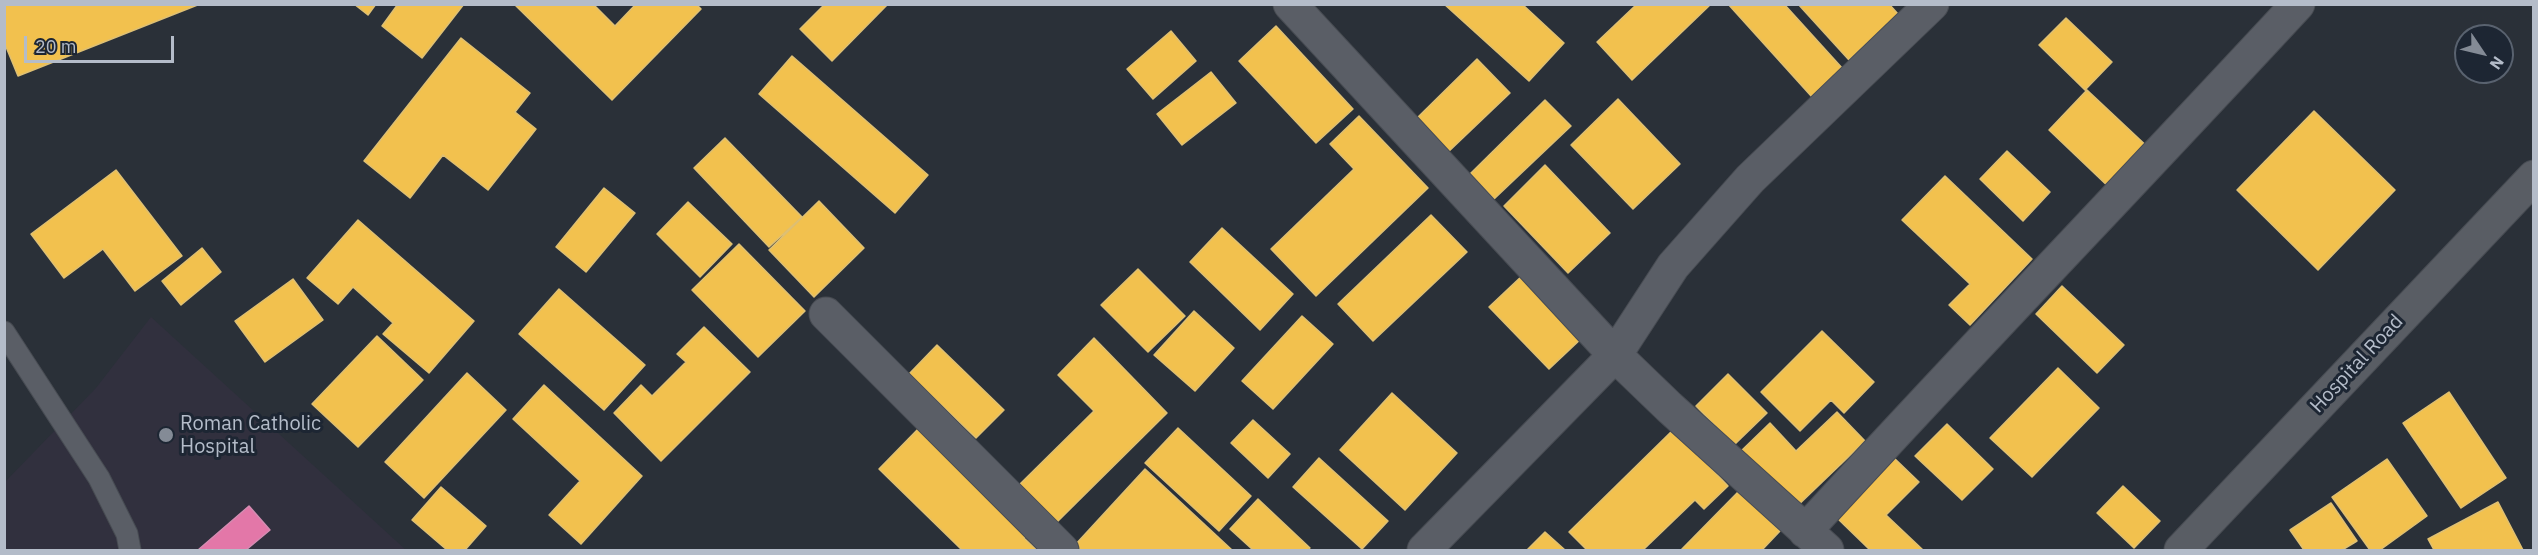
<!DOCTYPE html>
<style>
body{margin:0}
#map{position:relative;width:2538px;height:555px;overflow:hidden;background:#2a3038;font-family:"IBM Plex Sans",sans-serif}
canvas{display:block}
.frame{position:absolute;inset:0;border:6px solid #b4bcc9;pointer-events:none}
.north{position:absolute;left:2454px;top:24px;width:60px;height:60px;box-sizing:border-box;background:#1d2633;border:2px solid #59626f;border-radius:50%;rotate:125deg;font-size:16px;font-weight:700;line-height:24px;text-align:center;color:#b4bcc9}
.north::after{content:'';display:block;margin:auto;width:21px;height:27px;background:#848b96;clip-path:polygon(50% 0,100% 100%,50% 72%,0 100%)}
.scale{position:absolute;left:24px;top:36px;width:150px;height:27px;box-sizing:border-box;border:3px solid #b4bcc9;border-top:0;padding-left:8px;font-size:18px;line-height:21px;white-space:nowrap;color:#b4bcc9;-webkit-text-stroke:4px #1d2633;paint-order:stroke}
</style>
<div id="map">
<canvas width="2538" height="555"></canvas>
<div class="frame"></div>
<div class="north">N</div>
<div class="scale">20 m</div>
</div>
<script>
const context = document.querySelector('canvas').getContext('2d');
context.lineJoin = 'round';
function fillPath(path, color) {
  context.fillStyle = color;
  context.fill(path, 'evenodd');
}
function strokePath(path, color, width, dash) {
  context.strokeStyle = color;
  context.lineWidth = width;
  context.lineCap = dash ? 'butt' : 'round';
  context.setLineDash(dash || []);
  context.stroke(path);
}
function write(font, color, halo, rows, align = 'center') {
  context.font = font + ' "IBM Plex Sans",sans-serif';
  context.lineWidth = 6;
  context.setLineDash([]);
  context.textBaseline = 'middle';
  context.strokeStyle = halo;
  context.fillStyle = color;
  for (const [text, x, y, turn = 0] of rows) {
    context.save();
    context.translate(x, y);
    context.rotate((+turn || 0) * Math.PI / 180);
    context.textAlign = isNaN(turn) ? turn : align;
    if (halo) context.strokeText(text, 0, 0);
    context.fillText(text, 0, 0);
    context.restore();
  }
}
fillPath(new Path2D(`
 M 151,317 L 406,550 L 5,550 L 4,483 L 96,388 Z`), '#31303e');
const homes = new Path2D(`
 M 4,4 L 200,4 L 18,76 L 4,42 Z
 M 354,4 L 376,4 L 368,15 Z
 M 398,4 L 464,4 L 422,58 L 382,26 Z
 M 514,4 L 593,4 L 615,26 L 636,4 L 696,4 L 701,9 L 612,100 Z
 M 825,4 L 888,4 L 832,61 L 800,29 Z
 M 1444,4 L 1522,4 L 1564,43 L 1529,81 Z
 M 1637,4 L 1711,4 L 1632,80 L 1597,42 Z
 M 1728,4 L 1784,4 L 1843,69 L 1812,97 Z
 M 1798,4 L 1889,4 L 1898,14 L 1849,60 Z
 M 2066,18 L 2112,62 L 2085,90 L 2039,45 Z
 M 1276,26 L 1353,109 L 1316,143 L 1239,61 Z
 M 1171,31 L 1196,61 L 1153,99 L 1127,69 Z
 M 461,38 L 530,93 L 515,112 L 536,129 L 488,190 L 443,155 L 410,198 L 364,161 Z
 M 792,56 L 928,175 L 895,213 L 759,94 Z
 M 1477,59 L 1510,93 L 1446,154 L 1414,121 Z
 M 1211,72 L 1236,103 L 1182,145 L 1157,114 Z
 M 2087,90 L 2152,151 L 2113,191 L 2049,130 Z
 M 1618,99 L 1680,164 L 1633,209 L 1571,145 Z
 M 1545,100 L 1571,126 L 1494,199 L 1470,174 Z
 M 2314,111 L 2395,190 L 2318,270 L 2237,190 Z
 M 1359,116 L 1428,188 L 1316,296 L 1271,249 L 1354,169 L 1330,144 Z
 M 725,138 L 802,217 L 769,247 L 694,168 Z
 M 2007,151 L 2050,192 L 2023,221 L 1980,179 Z
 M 1545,165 L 1610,233 L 1568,273 L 1504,206 Z
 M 116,170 L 182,256 L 135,291 L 103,249 L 64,278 L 31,234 Z
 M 1945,176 L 2032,259 L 1970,325 L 1949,305 L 1970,284 L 1902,220 Z
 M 604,188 L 635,213 L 586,272 L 556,247 Z
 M 819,201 L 864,248 L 814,297 L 769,250 Z
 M 688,202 L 732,244 L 700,277 L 657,234 Z
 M 1431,215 L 1467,252 L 1373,341 L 1338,304 Z
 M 358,220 L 474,321 L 429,373 L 383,334 L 393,323 L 353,287 L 338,304 L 307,278 Z
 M 1222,228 L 1293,294 L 1260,330 L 1190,262 Z
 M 739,244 L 805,311 L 758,357 L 692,290 Z
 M 202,248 L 221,272 L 181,305 L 162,281 Z
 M 1138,269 L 1185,316 L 1148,352 L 1101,305 Z
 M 1524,274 L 1584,336 L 1549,369 L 1489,307 Z
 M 293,279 L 323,320 L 265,362 L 235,321 Z
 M 2062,286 L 2124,345 L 2097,373 L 2036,314 Z
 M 559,289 L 645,365 L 604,410 L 519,334 Z
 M 1194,311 L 1234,348 L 1195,391 L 1154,355 Z
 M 1302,316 L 1333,344 L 1273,409 L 1242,381 Z
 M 704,327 L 750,372 L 661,461 L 614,413 L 641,385 L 652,396 L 686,362 L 677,354 Z
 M 1822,331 L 1874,382 L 1844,413 L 1831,400 L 1800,431 L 1761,392 Z
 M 377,336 L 423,380 L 358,447 L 312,404 Z
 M 1094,338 L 1167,413 L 1054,525 L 1017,487 L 1094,411 L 1058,375 Z
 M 937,345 L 1004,410 L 976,438 L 909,374 Z
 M 2058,368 L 2099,408 L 2032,477 L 1990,438 Z
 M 467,373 L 506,410 L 424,498 L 385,462 Z
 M 1728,374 L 1767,413 L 1734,445 L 1696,406 Z
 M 544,385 L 642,476 L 581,544 L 549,515 L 580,481 L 513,419 Z
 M 2449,392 L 2506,478 L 2461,508 L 2403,423 Z
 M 1392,393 L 1457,453 L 1405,510 L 1340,450 Z
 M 1837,412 L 1865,441 L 1792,511 L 1738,454 L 1770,423 L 1796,451 Z
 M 1253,420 L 1290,454 L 1268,478 L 1231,443 Z
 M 1947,424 L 1993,469 L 1962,500 L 1915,456 Z
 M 920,427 L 1029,533 L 1024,538 L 1037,550 L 962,550 L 879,469 Z
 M 1178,428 L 1251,496 L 1219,531 L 1145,463 Z
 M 1674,429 L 1728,486 L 1704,509 L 1695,500 L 1643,550 L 1587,550 L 1569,532 Z
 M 1892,456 L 1919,482 L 1886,515 L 1923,550 L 1870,550 L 1835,516 Z
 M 1319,458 L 1388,521 L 1362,549 L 1293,487 Z
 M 2387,459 L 2427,516 L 2380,550 L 2370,550 L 2332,497 Z
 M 1145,469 L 1232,550 L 1081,550 L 1075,545 Z
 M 2123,486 L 2160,521 L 2134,548 L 2097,513 Z
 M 441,487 L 486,526 L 465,550 L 447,550 L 412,520 Z
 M 1739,491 L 1780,531 L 1762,550 L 1681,550 Z
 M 1258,499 L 1310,548 L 1307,550 L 1253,550 L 1230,529 Z
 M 2498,502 L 2523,550 L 2434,550 L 2428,539 Z
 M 2331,503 L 2357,541 L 2342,550 L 2304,550 L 2290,530 Z
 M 1545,532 L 1565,550 L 1527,550 Z`);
fillPath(homes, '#f2c14e');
strokePath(homes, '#dfc073', 1.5);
const health = new Path2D(`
 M 249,506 L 270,530 L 246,550 L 198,550 Z`);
fillPath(health, '#e377a8');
strokePath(health, '#d58cb2', 1.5);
const lane = new Path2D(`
 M 4,332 L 99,478 L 127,534 L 130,550`);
const street = new Path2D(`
 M 1290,4 L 1615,355 L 1669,407 L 1827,550
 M 826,314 L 1062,550
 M 1805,531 C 1967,354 2134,181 2298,4
 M 1424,550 L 1615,355 L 1673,266 L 1750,179 L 1932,4`);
const secondary = new Path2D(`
 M 2181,550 L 2534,177`);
strokePath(lane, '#484c53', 23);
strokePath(street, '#484c53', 35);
strokePath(secondary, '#484c53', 35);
strokePath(lane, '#5a5e66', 21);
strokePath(street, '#5a5e66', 33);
strokePath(secondary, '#595d64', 33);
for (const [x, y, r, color] of [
 [166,435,8,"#848b96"]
]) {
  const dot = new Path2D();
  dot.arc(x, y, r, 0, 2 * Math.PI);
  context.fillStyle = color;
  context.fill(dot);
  strokePath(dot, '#1d2633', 2);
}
write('20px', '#b4bcc9', '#1d2633', [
 ["Hospital Road",2357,364,-47]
]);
write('20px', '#b4bcc9', '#1d2633', [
 ["Roman Catholic",180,424],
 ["Hospital",180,447]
], 'left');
</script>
